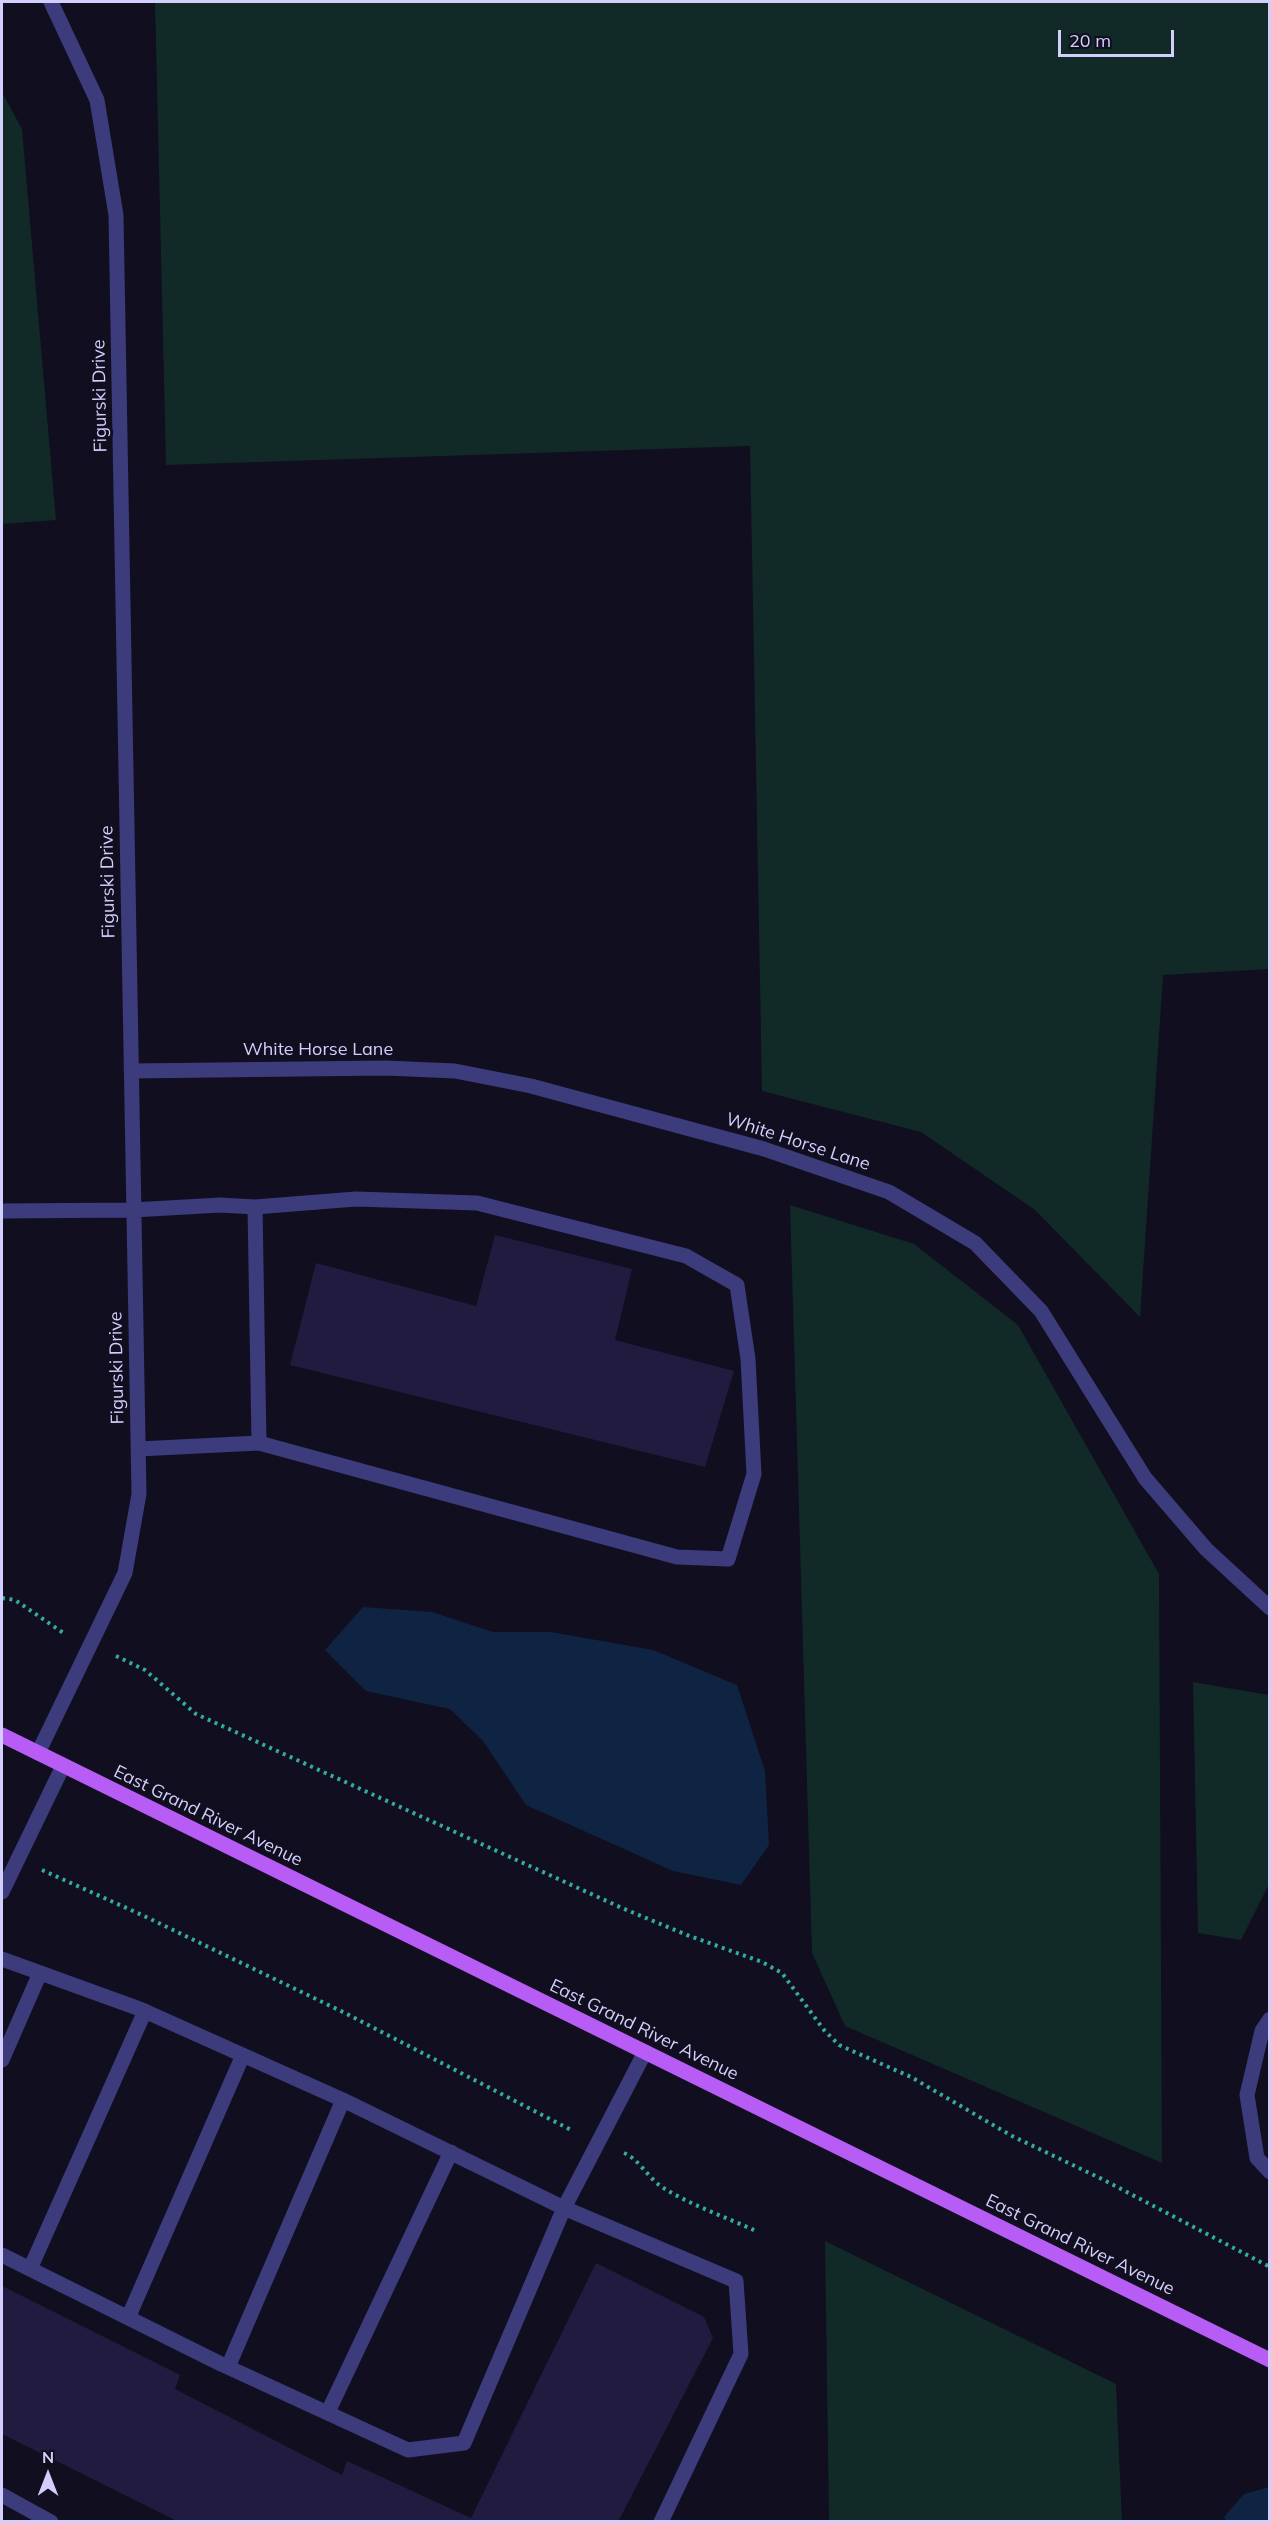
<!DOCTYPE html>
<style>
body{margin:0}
#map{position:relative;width:1271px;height:2523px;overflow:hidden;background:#100e1f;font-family:Mulish,sans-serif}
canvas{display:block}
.frame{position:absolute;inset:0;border:3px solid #d3cffc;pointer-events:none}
.north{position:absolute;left:18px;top:2445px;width:60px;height:60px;-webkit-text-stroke:4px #100e1f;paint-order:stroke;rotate:0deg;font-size:16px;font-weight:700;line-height:24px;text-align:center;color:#d3cffc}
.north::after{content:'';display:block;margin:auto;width:21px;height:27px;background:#d3cffc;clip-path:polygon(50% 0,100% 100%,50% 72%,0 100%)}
.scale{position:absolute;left:1058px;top:30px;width:116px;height:27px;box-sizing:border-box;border:3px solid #d3cffc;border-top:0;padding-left:8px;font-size:18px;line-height:21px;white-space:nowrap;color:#d3cffc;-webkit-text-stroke:4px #100e1f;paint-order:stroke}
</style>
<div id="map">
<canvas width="1271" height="2523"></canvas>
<div class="frame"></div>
<div class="north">N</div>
<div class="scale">20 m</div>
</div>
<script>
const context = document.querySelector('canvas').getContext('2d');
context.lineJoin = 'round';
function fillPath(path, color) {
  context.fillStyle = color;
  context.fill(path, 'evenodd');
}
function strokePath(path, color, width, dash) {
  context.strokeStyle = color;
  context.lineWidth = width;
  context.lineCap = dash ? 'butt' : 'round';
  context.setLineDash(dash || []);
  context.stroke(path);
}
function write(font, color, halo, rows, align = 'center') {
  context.font = font + ' Mulish,sans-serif';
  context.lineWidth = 6;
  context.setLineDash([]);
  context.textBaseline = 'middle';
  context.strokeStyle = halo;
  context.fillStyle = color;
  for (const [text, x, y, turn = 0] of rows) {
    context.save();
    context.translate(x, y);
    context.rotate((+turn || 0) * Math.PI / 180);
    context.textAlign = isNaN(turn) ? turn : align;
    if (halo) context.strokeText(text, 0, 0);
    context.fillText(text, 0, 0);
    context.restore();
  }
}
fillPath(new Path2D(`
 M 155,2 L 1269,2 L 1269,969 L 1163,975 L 1140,1317 L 1035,1210 L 921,1132 L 762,1091 L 750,446 L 166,465 Z
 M 2,92 L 22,129 L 56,520 L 2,524 Z
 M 790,1205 L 914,1244 L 1018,1325 L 1159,1574 L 1162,2163 L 845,2026 L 812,1953 Z
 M 1193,1682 L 1269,1695 L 1269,1884 L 1241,1940 L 1198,1933 Z
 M 825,2241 L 1116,2384 L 1122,2521 L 829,2521 Z`), '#112927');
fillPath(new Path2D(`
 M 363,1607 L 432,1612 L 493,1632 L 551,1632 L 653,1650 L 737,1685 L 765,1771 L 769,1845 L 741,1885 L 673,1871 L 526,1805 L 483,1741 L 450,1709 L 366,1691 L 325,1650 Z
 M 1269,2487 L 1269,2521 L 1226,2521 L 1224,2517 L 1244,2494 Z`), '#0f2442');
fillPath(new Path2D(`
 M 495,1235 L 632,1269 L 615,1340 L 734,1371 L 705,1467 L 290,1365 L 316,1263 L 476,1306 Z
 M 596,2263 L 704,2317 L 713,2338 L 618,2522 L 179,2522 L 2,2434 L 2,2286 L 180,2375 L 175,2389 L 342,2475 L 347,2461 L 471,2518 Z`), '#211b3f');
strokePath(new Path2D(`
 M 2,1598 L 15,1600 L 65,1634
 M 116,1656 L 145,1670 L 196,1714 L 622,1908 L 687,1935 L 762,1962 L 782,1973 L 824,2030 L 839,2045 L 911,2077 L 1012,2136 L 1102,2179 L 1270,2267
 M 42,1870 L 142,1915 L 345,2013 L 573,2131
 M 624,2153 C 639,2159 648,2178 662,2187 C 690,2205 726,2217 756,2231`), '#34aba0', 4, [3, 4.5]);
strokePath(new Path2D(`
 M 131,1071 L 386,1068 L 455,1071 L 531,1086 L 764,1149 L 889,1192 L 975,1243 L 1041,1311 L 1145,1478 L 1206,1549 L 1270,1608
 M 255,1207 L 356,1199 L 477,1203 L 686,1256 L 737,1285 L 748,1359 L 754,1474 L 728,1559 L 677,1557 L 259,1443
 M 2,1211 L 133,1210 L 220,1205 L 255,1207 L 259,1443 L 138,1449
 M 38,1753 L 125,1573 L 139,1494 L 116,215 L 97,100 L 51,2
 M 2,1892 L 63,1766
 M 2,1959 L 140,2009 L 343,2100 L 564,2208 L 645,2052
 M 1270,2019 L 1262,2031 L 1247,2095 L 1257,2158 L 1270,2172
 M 2,2060 L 40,1973
 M 2,2255 L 221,2364 L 408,2450 L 464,2443 L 564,2208 L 736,2281 L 741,2354 L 661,2522
 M 30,2269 L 145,2011
 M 128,2318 L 243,2055
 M 228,2367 L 343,2100
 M 328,2412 L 451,2152
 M 2,2495 L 51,2522`), '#3c3b7c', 15);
strokePath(new Path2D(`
 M 2,1735 L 1270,2360`), '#b85cf6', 15);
write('18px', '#d3cffc', '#100e1f', [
 ["Figurski Drive",100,396,-91],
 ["Figurski Drive",108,882,-91],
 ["White Horse Lane",318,1050],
 ["White Horse Lane",798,1142,18],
 ["Figurski Drive",117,1368,-91],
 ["East Grand River Avenue",208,1816,26],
 ["East Grand River Avenue",644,2030,26],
 ["East Grand River Avenue",1080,2245,26]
]);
</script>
